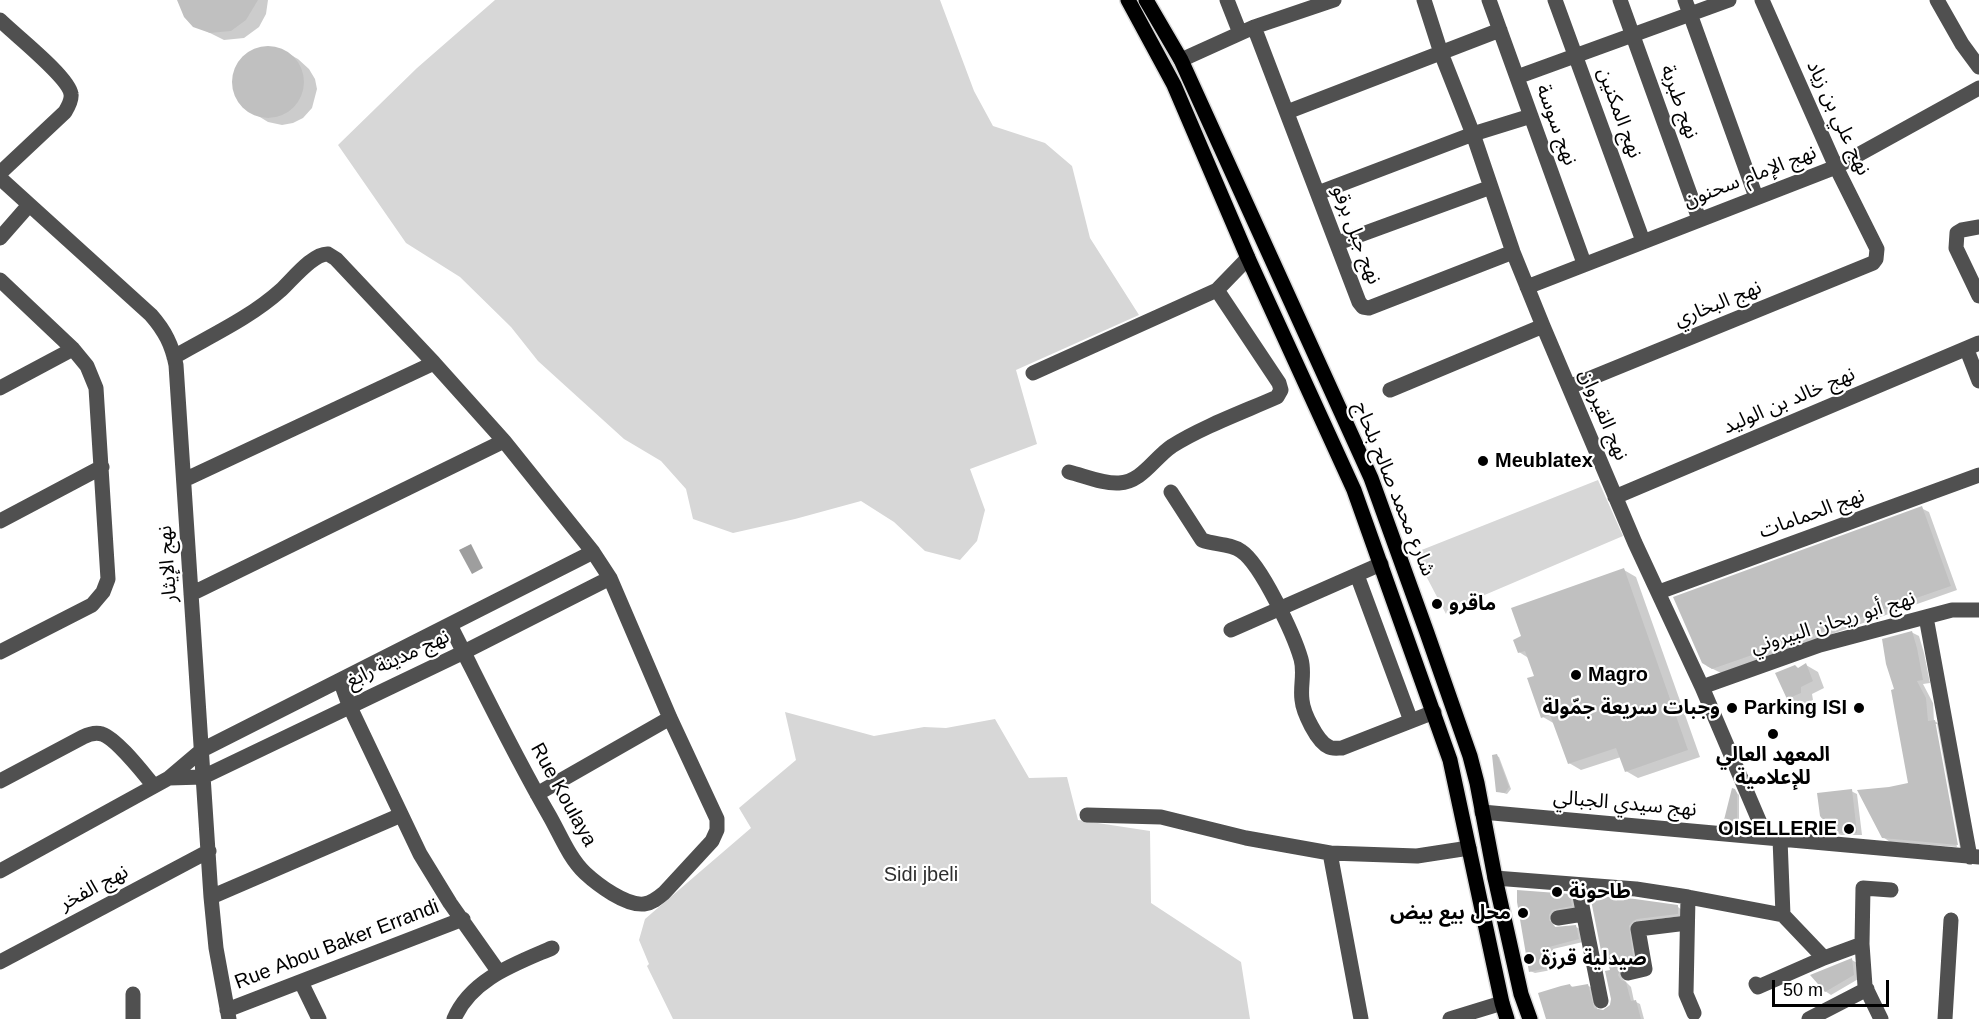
<!DOCTYPE html>
<meta charset="utf-8">
<style>
body{margin:0}
#map{position:relative;width:1979px;height:1019px;overflow:hidden;background:#fff;font-family:Helvetica,sans-serif}
canvas{display:block}
.scale{position:absolute;left:1772px;top:980px;width:117px;height:27px;box-sizing:border-box;border:3px solid #000;border-top:0;padding-left:8px;font-size:18px;line-height:21px;white-space:nowrap;color:#000;-webkit-text-stroke:4px #fff;paint-order:stroke}
</style>
<div id="map">
<canvas width="1979" height="1019"></canvas>
<div class="scale">50 m</div>
</div>
<script>
const context = document.querySelector('canvas').getContext('2d');
context.lineJoin = 'round';
function fillPath(path, color) {
  context.fillStyle = color;
  context.fill(path, 'evenodd');
}
function strokePath(path, color, width, dash) {
  context.strokeStyle = color;
  context.lineWidth = width;
  context.lineCap = dash ? 'butt' : 'round';
  context.setLineDash(dash || []);
  context.stroke(path);
}
function write(font, color, halo, rows, align = 'center') {
  context.font = font + ' Helvetica,"Noto Sans Arabic",sans-serif';
  context.lineWidth = 4.5;
  context.setLineDash([]);
  context.textBaseline = 'middle';
  context.strokeStyle = halo;
  context.fillStyle = color;
  for (const [text, x, y, turn = 0] of rows) {
    context.save();
    context.translate(x, y);
    context.rotate((+turn || 0) * Math.PI / 180);
    context.textAlign = isNaN(turn) ? turn : align;
    if (halo) context.strokeText(text, 0, 0);
    context.fillText(text, 0, 0);
    context.restore();
  }
}
fillPath(new Path2D(`
 M 495,0 L 940,0 L 974,91 L 993,126 L 1045,143 L 1072,166 L 1090,238 L 1139,315 L 1016,370 L 1037,444 L 970,469 L 985,510 L 977,541 L 960,560 L 925,551 L 894,522 L 861,501 L 795,519 L 733,533 L 693,519 L 686,489 L 661,461 L 624,439 L 538,361 L 511,327 L 460,277 L 406,243 L 338,145 L 417,68 Z
 M 1598,480 L 1623,536 L 1447,611 L 1446,614 L 1414,553 Z
 M 785,712 L 874,736 L 924,727 L 946,728 L 995,719 L 1029,778 L 1067,777 L 1078,820 L 1150,831 L 1151,903 L 1241,962 L 1250,1019 L 673,1019 L 647,966 L 649,964 L 639,940 L 645,919 L 751,828 L 739,808 L 796,760 Z`), '#d7d7d7');
fillPath(new Path2D(`
 M 471,544 L 483,568 L 472,574 L 459,550 Z`), '#9e9e9e');
fillPath(new Path2D(`
 M 179,0 L 268,0 L 266,14 L 259,27 L 244,38 L 224,40 L 194,25 Z
 M 270,48 L 285,52 L 298,59 L 309,69 L 315,79 L 317,89 L 312,108 L 303,118 L 293,123 L 282,125 L 268,122 L 255,114 L 244,108 L 238,100 L 233,86 L 234,73 L 245,57 L 257,50 Z
 M 1921,508 L 1929,512 L 1957,590 L 1721,673 L 1707,666 Z
 M 1624,570 L 1636,577 L 1700,757 L 1638,778 L 1626,771 L 1621,757 L 1581,770 L 1569,763 L 1555,724 L 1543,717 L 1536,677 L 1530,659 L 1519,652 Z
 M 1911,632 L 1919,636 L 1924,653 L 1930,683 L 1923,684 L 1933,703 L 1934,721 L 1942,725 L 1964,848 L 1960,848 L 1937,724 L 1934,724 L 1957,847 L 1890,842 L 1883,837 L 1910,784 L 1896,690 Z
 M 1806,665 L 1818,672 L 1824,688 L 1812,694 L 1813,700 L 1800,705 L 1788,698 L 1799,669 Z
 M 1497,756 L 1499,757 L 1511,789 L 1507,794 L 1500,792 Z
 M 1734,790 L 1739,795 L 1739,826 L 1727,824 Z
 M 1851,791 L 1857,794 L 1862,835 L 1841,835 L 1834,832 Z
 M 1569,895 L 1574,898 L 1576,908 L 1553,918 L 1553,924 L 1557,929 L 1576,927 L 1580,929 L 1583,942 L 1553,949 L 1557,969 L 1535,973 L 1530,971 L 1519,902 Z
 M 1592,897 L 1678,907 L 1682,910 L 1682,916 L 1642,921 L 1638,964 L 1625,969 L 1623,979 L 1631,987 L 1634,1001 L 1640,1004 L 1644,1019 L 1547,1019 L 1570,985 L 1574,988 L 1587,985 L 1592,988 L 1598,1012 L 1608,1010 L 1612,1000 L 1612,971 L 1608,958 L 1603,955 Z
 M 1852,960 L 1857,963 L 1860,978 L 1831,995 L 1825,991 Z`), '#0003');
fillPath(new Path2D(`
 M 177,0 L 258,0 L 246,20 L 231,31 L 210,33 L 193,27 L 184,17 Z
 M232 82a36 36 0 1 1 72 0a36 36 0 1 1-72 0Z
 M 1922,506 L 1951,586 L 1712,669 L 1702,663 L 1673,597 Z
 M 1624,568 L 1688,750 L 1625,772 L 1616,748 L 1568,764 L 1550,715 L 1541,718 L 1527,678 L 1534,676 L 1525,651 L 1518,653 L 1513,640 L 1521,636 L 1511,608 Z
 M 1912,631 L 1917,648 L 1923,680 L 1917,681 L 1926,698 L 1928,721 L 1935,720 L 1958,845 L 1882,838 L 1857,790 L 1889,787 L 1908,783 L 1891,690 L 1894,689 L 1886,664 L 1882,639 Z
 M 1806,663 L 1813,681 L 1801,687 L 1801,693 L 1787,699 L 1775,673 L 1795,665 L 1798,668 Z
 M 1497,754 L 1509,787 L 1505,793 L 1496,792 L 1492,755 Z
 M 1732,788 L 1735,789 L 1737,793 L 1737,825 L 1723,824 Z
 M 1852,789 L 1857,833 L 1833,833 L 1820,816 L 1817,793 Z
 M 1517,890 L 1570,894 L 1572,906 L 1552,910 L 1549,915 L 1549,920 L 1555,927 L 1576,925 L 1579,939 L 1549,947 L 1552,967 L 1529,972 L 1517,902 Z
 M 1590,895 L 1635,899 L 1678,905 L 1678,914 L 1637,919 L 1632,922 L 1629,926 L 1634,962 L 1622,966 L 1618,975 L 1621,980 L 1626,982 L 1631,1001 L 1636,1000 L 1641,1019 L 1546,1019 L 1538,993 L 1561,986 L 1570,984 L 1571,987 L 1588,984 L 1594,1008 L 1603,1010 L 1610,1005 L 1611,999 L 1605,971 L 1610,970 L 1606,955 L 1602,956 Z
 M 1852,958 L 1854,975 L 1825,992 L 1810,975 Z`), '#c0c0c0');
const major = new Path2D(`
 M 1128,0 L 1174,85 L 1248,258 L 1354,490 L 1450,760 L 1502,1003 L 1507,1019
 M 1146,0 L 1181,60 L 1371,478 L 1427,633 L 1470,756 L 1477,783 L 1495,878 L 1521,994 L 1530,1019`);
strokePath(major, '#dbdbdb', 18);
strokePath(new Path2D(`
 M 1227,0 L 1240,33
 M 1424,0 L 1441,53 L 1473,134 L 1513,252 L 1543,326 L 1635,543 L 1702,687 L 1766,837
 M 1489,0 L 1584,263
 M 1555,0 L 1643,241
 M 1620,0 L 1699,219
 M 1685,0 L 1756,197
 M 1937,0 L 1962,44 L 1979,67
 M 0,20 C 14,34 69,77 71,94 C 72,100 68,107 65,112 L 0,173
 M 1254,27 L 1359,302 L 1363,307 L 1369,308 L 1513,252
 M 1181,60 L 1254,27 L 1334,0
 M 1517,77 L 1729,0
 M 1287,112 L 1500,30
 M 0,178 L 151,315 C 165,331 172,345 176,365 L 211,897 L 216,948 L 229,1019
 M 1318,193 L 1473,134 L 1531,116
 M 1979,227 L 1962,230 L 1957,233 L 1956,248 L 1979,296
 M 0,238 L 29,205
 M 1338,243 L 1491,187
 M 0,280 L 73,349 L 87,366 L 96,388 L 108,579 L 103,592 L 92,605 L 0,652
 M 1527,287 L 1836,167 L 1979,88
 M 1967,350 L 1979,381
 M 174,357 C 210,336 250,318 281,290 C 292,280 313,253 328,254 L 336,259 L 434,363 L 504,441 L 593,552 L 610,578 L 670,718 L 717,819 L 717,830 L 712,841 L 664,893 C 658,898 652,903 644,904 C 626,906 598,885 585,873 C 569,858 560,834 549,815 C 513,753 482,688 450,625
 M 1033,373 L 1217,290 L 1248,258
 M 1569,387 L 1873,263 L 1876,259 L 1877,249 L 1836,167 L 1762,0
 M 0,388 L 73,349
 M 1390,390 L 1543,326
 M 1069,472 C 1085,476 1103,484 1119,483 C 1142,482 1154,458 1172,446 C 1202,427 1243,412 1277,397 L 1281,390 L 1279,383 L 1217,290
 M 184,480 L 434,363
 M 1171,492 L 1202,540 C 1214,545 1230,543 1241,551 C 1261,564 1294,635 1301,659 C 1305,673 1300,686 1302,700 C 1303,712 1317,742 1329,747 C 1332,749 1338,748 1342,748 L 1434,712
 M 1615,497 L 1979,343
 M 0,521 L 102,467
 M 1357,575 L 1411,721
 M 1659,592 L 1979,475
 M 191,594 L 504,441
 M 1926,617 L 1970,857
 M 1231,630 L 1381,564
 M 340,680 L 349,705 L 420,854 L 450,903 L 498,971
 M 1702,687 L 1820,645 L 1952,610 L 1979,610
 M 169,778 L 203,777 L 464,652 L 610,578
 M 0,781 L 83,737 C 89,734 95,732 102,734 C 117,739 143,773 154,786
 M 537,794 L 670,718
 M 1482,812 L 1979,857
 M 1087,815 L 1161,817 L 1246,838 L 1330,853 L 1361,1019
 M 1780,839 L 1783,915
 M 1330,853 L 1417,856 L 1469,848
 M 0,871 L 169,778 L 202,750 L 593,552
 M 1495,878 L 1636,889 L 1688,897 L 1783,915 L 1824,958 L 1862,944 L 1865,986 L 1881,1019
 M 1578,886 L 1601,1001
 M 211,897 L 401,815
 M 1688,897 L 1686,994 L 1694,1013
 M 1558,918 L 1583,914
 M 1862,944 L 1863,888 L 1891,890
 M 0,962 L 209,851
 M 1628,973 L 1645,969 L 1638,929 L 1687,923
 M 301,982 L 319,1019
 M 1756,984 L 1758,987 L 1824,958
 M 133,994 L 133,1019
 M 227,1010 L 463,919
 M 454,1019 C 471,979 515,964 552,948
 M 1450,1019 L 1502,1003
 M 1809,1019 L 1867,989
 M 1945,1019 L 1951,920`), '#505050', 15);
strokePath(major, '#000', 15);
for (const [x, y, r, color] of [
 [1483,461,6,"#000"],
 [1437,604,6,"#000"],
 [1576,675,6,"#000"],
 [1732,708,6,"#000"],
 [1859,708,6,"#000"],
 [1773,734,6,"#000"],
 [1849,829,6,"#000"],
 [1557,892,6,"#000"],
 [1523,913,6,"#000"],
 [1529,959,6,"#000"]
]) {
  const dot = new Path2D();
  dot.arc(x, y, r, 0, 2 * Math.PI);
  context.fillStyle = color;
  context.fill(dot);
  strokePath(dot, '#fff', 2);
}
write('20px', '#000', '#fff', [
 ["نهج طبربة",1679,102,70],
 ["نهج المكنين",1619,113,70],
 ["نهج علي بن زياد",1838,118,65],
 ["نهج سوسة",1556,125,70],
 ["نهج الإمام سحنون",1750,177,-21],
 ["نهج جبل برقو",1356,235,69],
 ["نهج البخاري",1718,304,-22],
 ["نهج خالد بن الوليد",1789,401,-23],
 ["نهج القيروان",1603,415,67],
 ["شارع محمد صالح بلحاج",1394,489,68],
 ["نهج الحمامات",1812,514,-20],
 ["نهج الإيثار",168,564,-94],
 ["نهج أبو ريحان البيروني",1833,623,-17],
 ["نهج مدينة رابغ",398,659,-25],
 ["Rue Koulaya",563,795,61],
 ["نهج سيدي الجبالي",1625,804,5],
 ["نهج الفخر",94,888,-28],
 ["Rue Abou Baker Errandi",337,945,-21]
]);
write('bold 20px', '#000', '#fff', [
 ["Meublatex",1495,461],
 ["ماقرو",1449,604],
 ["Magro",1588,675],
 ["وجبات سريعة جمّولة",1720,708,"right"],
 ["Parking ISI",1847,708,"right"],
 ["المعهد العالي",1773,755,"center"],
 ["للإعلامية",1773,778,"center"],
 ["OISELLERIE",1837,829,"right"],
 ["طاحونة",1569,892],
 ["محل بيع بيض",1511,913,"right"],
 ["صيدلية قرزة",1541,959]
], 'left');
write('20px', '#2e2e2e', '#fff', [
 ["Sidi jbeli",921,875]
]);
</script>
